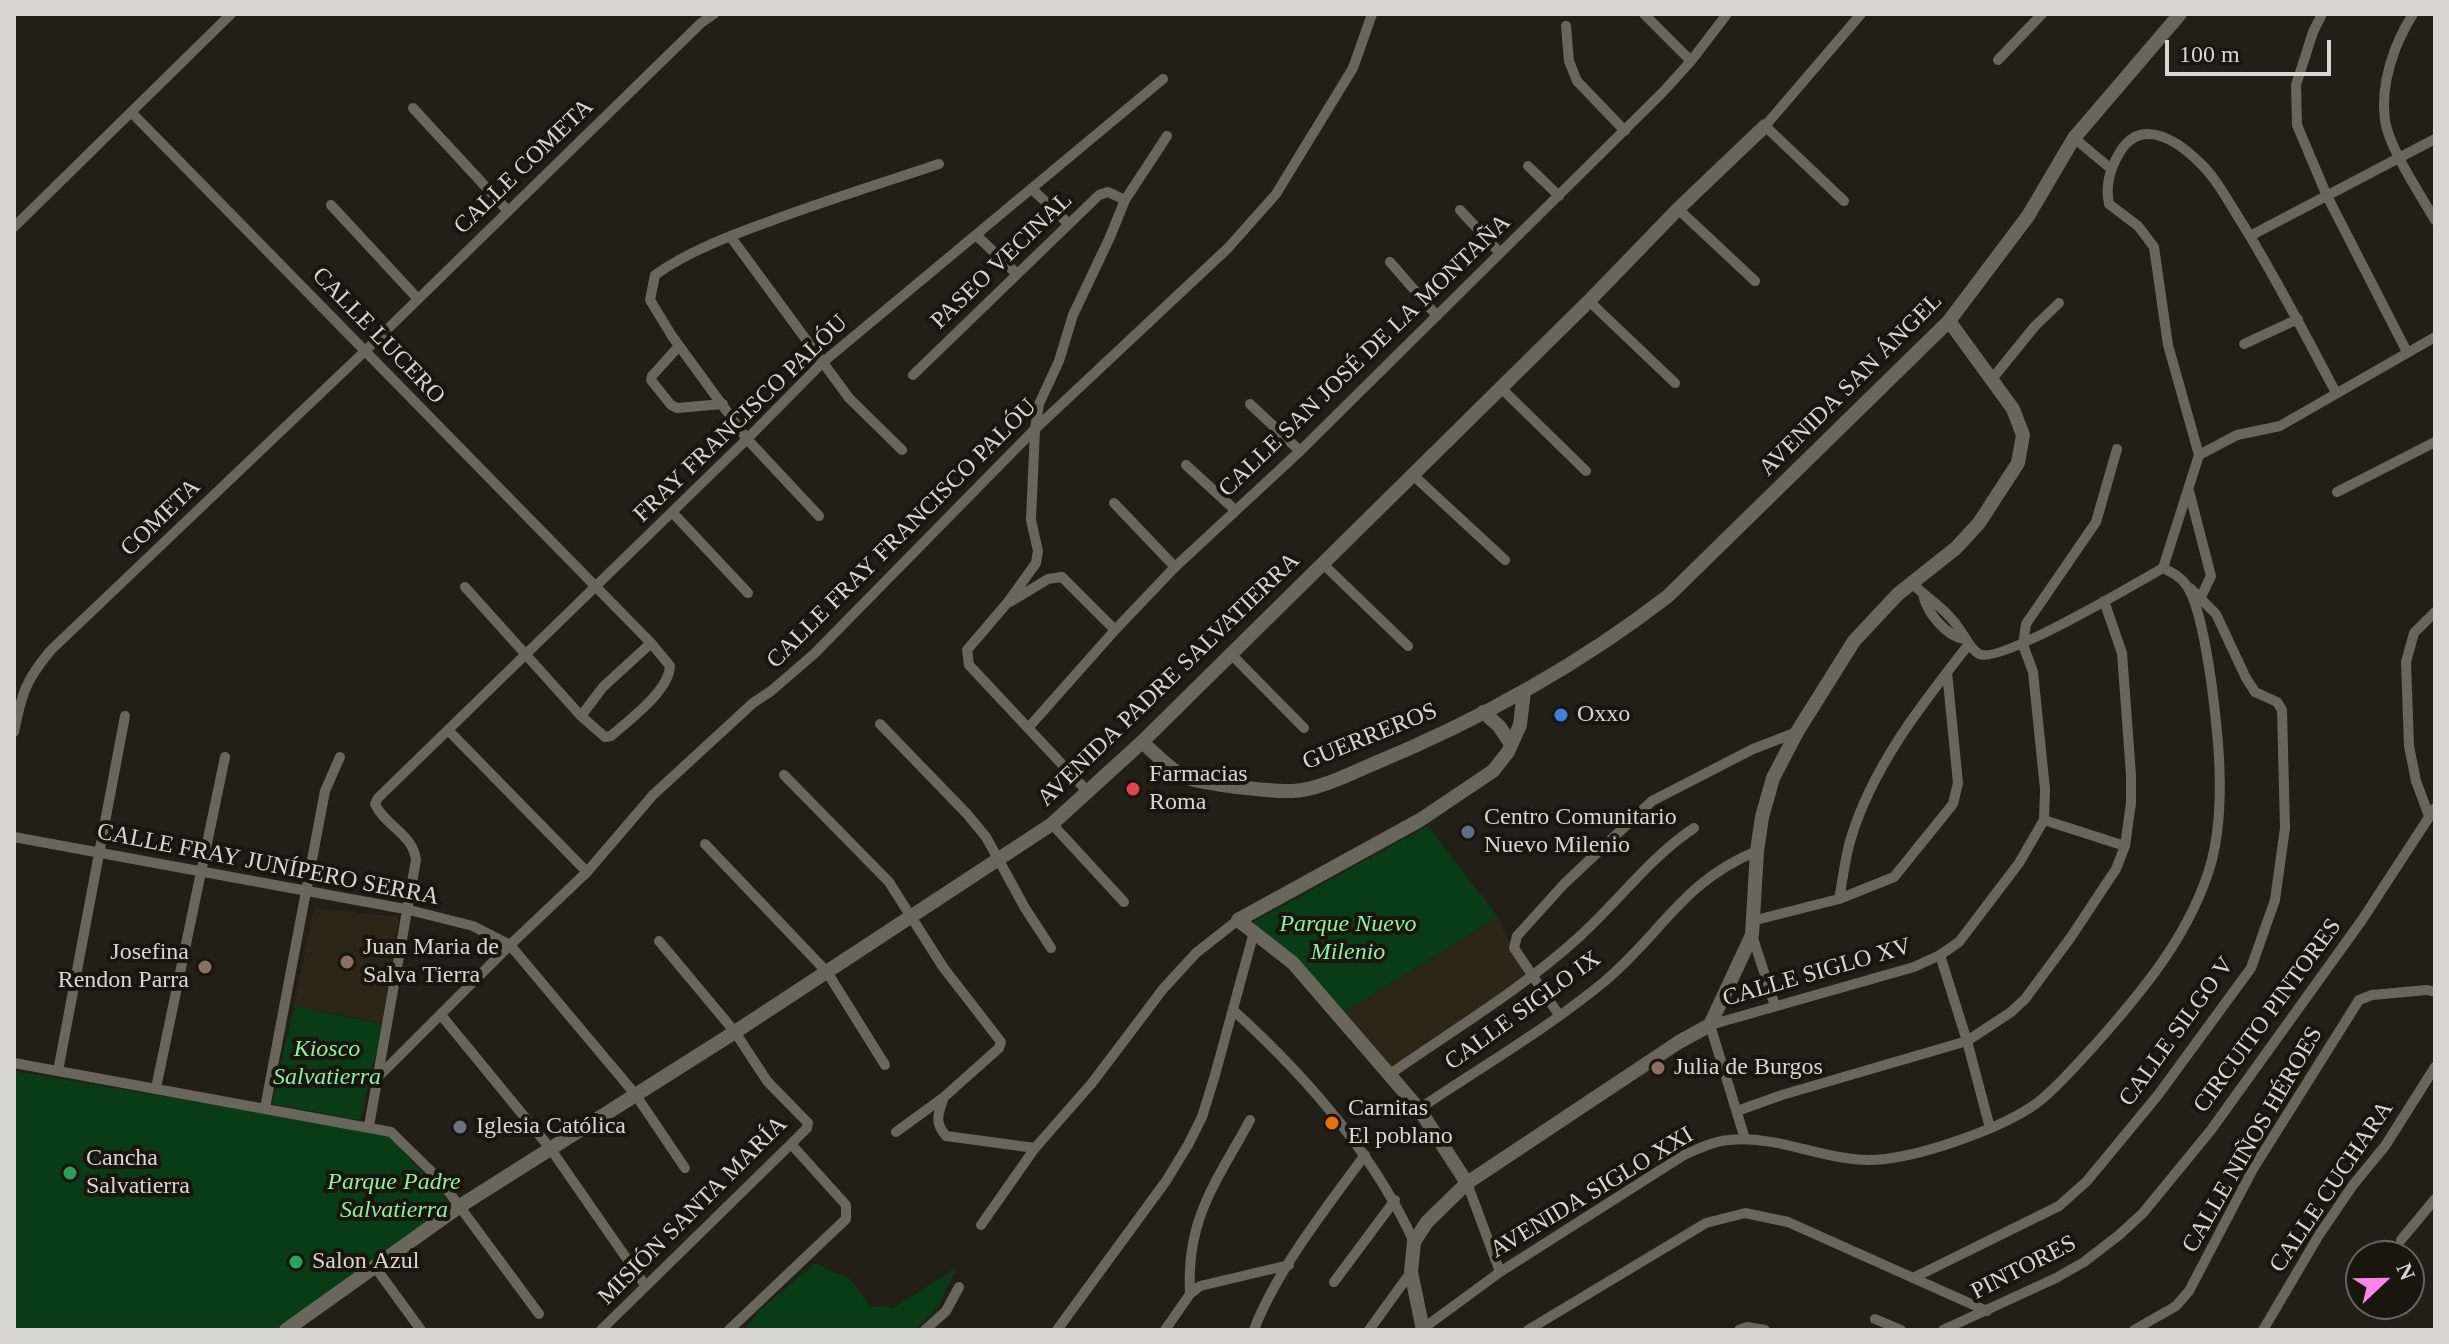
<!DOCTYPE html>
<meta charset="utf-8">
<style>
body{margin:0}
#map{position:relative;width:2449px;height:1344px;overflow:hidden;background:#221f17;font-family:Georgia,serif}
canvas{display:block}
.frame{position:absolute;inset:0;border:16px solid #d8d6d0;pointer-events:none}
.north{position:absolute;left:2345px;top:1240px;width:80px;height:80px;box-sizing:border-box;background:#19160e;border:2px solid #65635c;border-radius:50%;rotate:68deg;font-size:22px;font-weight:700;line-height:32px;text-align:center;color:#d8d6d0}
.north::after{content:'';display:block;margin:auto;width:28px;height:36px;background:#f987e9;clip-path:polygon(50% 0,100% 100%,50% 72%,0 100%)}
.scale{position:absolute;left:2165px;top:40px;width:166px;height:36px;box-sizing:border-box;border:4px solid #d8d6d0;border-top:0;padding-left:10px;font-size:24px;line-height:28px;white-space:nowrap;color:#d8d6d0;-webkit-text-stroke:6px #19160e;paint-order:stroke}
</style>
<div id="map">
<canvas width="2449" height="1344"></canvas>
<div class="frame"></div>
<div class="north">N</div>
<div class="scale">100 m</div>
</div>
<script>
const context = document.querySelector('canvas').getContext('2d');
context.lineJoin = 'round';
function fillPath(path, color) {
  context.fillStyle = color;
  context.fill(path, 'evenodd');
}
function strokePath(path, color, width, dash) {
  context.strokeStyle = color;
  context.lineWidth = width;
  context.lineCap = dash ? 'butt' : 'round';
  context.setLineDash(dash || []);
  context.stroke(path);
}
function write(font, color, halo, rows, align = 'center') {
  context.font = font + ' Georgia,serif';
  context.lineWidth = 8;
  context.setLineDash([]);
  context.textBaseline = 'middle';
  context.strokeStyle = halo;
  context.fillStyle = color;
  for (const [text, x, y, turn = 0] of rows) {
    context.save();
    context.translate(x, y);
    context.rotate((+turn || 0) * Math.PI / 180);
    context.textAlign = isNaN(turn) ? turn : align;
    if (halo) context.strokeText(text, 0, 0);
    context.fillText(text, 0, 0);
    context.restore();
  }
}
fillPath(new Path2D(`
 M 314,908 L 399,917 L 382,1023 L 294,1006 Z
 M 1498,917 L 1525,977 L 1392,1072 L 1341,1014 Z`), '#2c2618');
fillPath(new Path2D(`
 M 1428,826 L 1498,917 L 1341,1014 L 1244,927 Z
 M 294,1006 L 383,1024 L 360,1120 L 272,1104 Z
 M 14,1071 L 387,1134 L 454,1207 L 278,1330 L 14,1330 Z
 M 815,1263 L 850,1279 L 870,1306 L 893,1308 L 956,1268 L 939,1305 L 916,1330 L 744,1330 L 761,1309 Z`), '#093b16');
strokePath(new Path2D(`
 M 1644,14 L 1691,61
 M 2322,14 L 2313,32 L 2296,85 L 2297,125 L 2327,196 L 2407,352
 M 2413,14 C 2394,44 2380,84 2385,120 C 2389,148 2420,194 2435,220
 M 1566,26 L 1569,61 L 1577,81 L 1625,131
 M 1998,60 L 2042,14
 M 413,108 L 508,211
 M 132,113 L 651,643 L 670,666 C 669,691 629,720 611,736 L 605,737 L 581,716 L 465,587
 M 2074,138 L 2110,168
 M 1528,166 L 1559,196
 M 1032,189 L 1069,224
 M 1844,201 L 1765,126 L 1861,14
 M 331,205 L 418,299
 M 1678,209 L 1755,281
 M 1460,210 L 1500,253
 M 14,227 L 231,14
 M 730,236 L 849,398 L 902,450
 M 977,236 L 1016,273
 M 2250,236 L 2435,139
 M 1390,262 L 1437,316
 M 1589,301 L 1675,383
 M 2244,344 L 2298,319
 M 679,346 L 652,376 L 651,380 L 671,405 L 677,408 L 723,404
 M 913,375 L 1099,195 L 1108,192 L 1125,200
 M 1992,379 L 2035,326 L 2059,303
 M 1501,388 L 1586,471
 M 1250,404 L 1300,451
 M 2199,455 L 2237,435 L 2280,426 L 2435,337
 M 1186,465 L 1235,510
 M 1413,475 L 1505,560
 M 2189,491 L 2211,576 L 2200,599
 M 2337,492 L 2435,442
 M 1114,503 L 1175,567
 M 672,512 L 748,593
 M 819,516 L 747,439 L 672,336 L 650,300 L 655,275 C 689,251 729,236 768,222 C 824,201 882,183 939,164
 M 1322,563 L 1408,646
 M 2163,568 L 2199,455 L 2168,345 L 2154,247 L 2138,226 L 2109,204 C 2105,185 2110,168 2120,152 C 2141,117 2177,140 2200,163 C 2217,179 2229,203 2242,223 C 2276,278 2306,336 2336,393
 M 1912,583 C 1927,599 1948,610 1960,630 C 1966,638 1970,649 1979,654 C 1999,665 2138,582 2163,568
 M 1923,594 C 1926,612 1946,636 1964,639
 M 1010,602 L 1048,579 L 1062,577 L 1115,630
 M 1230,653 L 1304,728
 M 581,716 L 603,687 L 651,643
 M 880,724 L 967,814 L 986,837 L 1025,908 L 1051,948
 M 1029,727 L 1115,630 L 1175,567 L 1300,451 L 1663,92 L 1691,61 L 1727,14
 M 449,731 L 587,872
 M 14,732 C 22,693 25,681 51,650 L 365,351 L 701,23 L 714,14
 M 784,775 L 889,882 L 943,967 L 1001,1042 L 999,1048 L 944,1097 L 896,1132
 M 1088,792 L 969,665 L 967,650 L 1008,602 L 1036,563 L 1038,551 L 1031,520 L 1035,429 L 1039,404 L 1059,361 L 1073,315 L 1110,237 L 1125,200 L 1167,136
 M 2429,816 L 2416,781 L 2409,746 L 2406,662 L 2414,633 L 2435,612
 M 2044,820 L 2125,846
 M 1052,824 L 1124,902
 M 14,837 L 405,909 L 473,926 L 510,945 L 635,1094 L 685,1168
 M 705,844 L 827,972 L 885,1065
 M 1839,899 C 1843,879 1845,857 1851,838 C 1873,765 1923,703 1969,644
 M 1752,921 L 1839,899 L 1894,877 L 1953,804 L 1958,783 L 1947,672
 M 1752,935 L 1775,1006
 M 1940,955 L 1967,1041 L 1990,1128
 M 1233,1010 C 1306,1076 1373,1152 1414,1242
 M 441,1015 L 550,1148 L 645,1285
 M 1559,1015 L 1514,948 L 1517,936 L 1564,884 L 1652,801 L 1753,749 L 1797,732
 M 14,1063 L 391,1132 L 440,1180 L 539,1314
 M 58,1071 L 125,716
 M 1390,1074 C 1453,1030 1522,989 1579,937 C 1619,901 1649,858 1694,828
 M 376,1079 L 510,945 L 587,872 L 653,795 L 753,703 L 771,691 L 814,654 L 1035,429 L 1228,248 L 1276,194 L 1353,68 L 1372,14
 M 156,1088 L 225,757
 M 944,1097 C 938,1114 934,1122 946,1136 L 1035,1148
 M 265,1108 L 325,791 L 340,757
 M 1419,1109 C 1481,1067 1547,1029 1605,981 C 1662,933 1683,881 1757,851
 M 1737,1111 L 1782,1095 L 1967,1041 L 2011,1012 L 2025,999 L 2071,937 L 2116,869 L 2125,846 L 2131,803 L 2131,775 L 2122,653 L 2104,601
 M 369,1126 L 416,860 C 413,834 385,826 375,804 L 378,798 L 747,439 L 822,363 L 1163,79
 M 1745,1139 L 1710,1025 L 1914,967 L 1940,955 L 1959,942 L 2019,863 L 2044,820 L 2045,789 L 2033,672 L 2023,645 L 2026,624 L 2096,522 L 2117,449
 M 1467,1183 L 1500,1272
 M 981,1225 L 1035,1148 L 1092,1083 L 1163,989 L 1196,953 L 1238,920
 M 2401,1240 L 2435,1199
 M 375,1267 L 421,1330
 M 1913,1278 L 2059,1206 L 2087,1181 L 2158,1095 L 2251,968 L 2275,900 L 2285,828 L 2282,710 L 2277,702 L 2255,692 L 2246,678 L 2216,614 L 2190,588
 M 1334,1282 L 1395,1200
 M 1190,1294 C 1186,1218 1216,1183 1250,1120
 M 1875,1319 L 1901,1330
 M 601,1330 L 791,1144 L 807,1128 L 808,1123 L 767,1081 L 735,1032 L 659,941
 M 729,1330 L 846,1219 L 846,1205 L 791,1144
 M 925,1330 L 946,1311 L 959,1287
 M 1057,1330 L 1166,1181 L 1188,1145 L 1202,1117 L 1215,1075 L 1254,932
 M 1165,1330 L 1190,1294 L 1200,1286 L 1289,1265
 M 1254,1330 C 1275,1273 1328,1205 1365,1155
 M 1369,1330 L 1411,1272
 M 1421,1330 L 1500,1272 L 1684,1155 C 1698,1149 1713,1141 1729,1140 C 1782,1134 1832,1166 1885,1159 C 1927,1154 2003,1128 2037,1103 C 2058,1087 2075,1066 2093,1047 C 2142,992 2192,933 2212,860 C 2223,815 2221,767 2216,722 C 2213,691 2203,610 2187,586 C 2181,577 2173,573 2163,568
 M 1528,1330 L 1706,1223 L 1745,1213 L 1788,1222 L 1987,1311
 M 1739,1330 L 1747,1327 L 1765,1330
 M 1943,1330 L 2056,1278 L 2084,1262 L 2119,1235 L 2143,1213 L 2211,1130 L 2362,920 L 2435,808
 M 2134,1330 L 2176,1306 L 2189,1291 L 2253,1169 L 2359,1000 L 2372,995 L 2427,990 L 2435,992
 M 2263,1330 L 2319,1235 L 2353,1185 L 2385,1146 L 2435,1067`), '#69665c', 10);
strokePath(new Path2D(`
 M 1483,712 L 1499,726 L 1511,744
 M 1142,742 C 1155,753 1170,770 1185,777 C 1202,784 1273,792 1293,791 C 1319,790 1349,774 1373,764 C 1477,721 1579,665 1668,596 L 1949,321 L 2028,216 L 2074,138 L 2180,14
 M 1467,1183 L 1419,1109 L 1293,963 L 1238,920 L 1420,820 L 1493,771 L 1508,752 L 1520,725 L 1524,691
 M 286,1330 L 460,1206 L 735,1032 L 1052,824 L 1142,742 L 1589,301 L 1678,209 L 1765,126
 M 1423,1330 L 1411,1272 L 1414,1242 L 1427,1222 L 1467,1183 L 1679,1042 L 1710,1025 L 1752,935 L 1757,851 L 1762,817 L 1773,778 L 1797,732 L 1854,641 L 1898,594 L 1956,548 L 1979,523 L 2018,463 L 2023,435 L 2013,409 L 1949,321`), '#69665c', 14);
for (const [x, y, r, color] of [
 [1561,715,8,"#3f7fe0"],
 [1133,789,8,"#e0444e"],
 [1468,832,8,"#5c6f8a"],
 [347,962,8,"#8d6e63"],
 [205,967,8,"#8d6e63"],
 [1658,1068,8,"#8d6e63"],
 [1332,1123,8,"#e8710a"],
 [460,1127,8,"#6b7280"],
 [70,1173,8,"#2e9e5b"],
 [296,1262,8,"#2e9e5b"]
]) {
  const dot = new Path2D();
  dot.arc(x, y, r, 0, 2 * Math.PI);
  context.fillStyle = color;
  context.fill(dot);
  strokePath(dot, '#19160e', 3);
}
write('24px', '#d8d6d0', '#19160e', [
 ["CALLE COMETA",524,167,-44],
 ["PASEO VECINAL",1002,261,-44],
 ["CALLE LUCERO",378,336,46],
 ["CALLE SAN JOSÉ DE LA MONTAÑA",1365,356,-44],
 ["AVENIDA SAN ÁNGEL",1851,385,-45],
 ["FRAY FRANCISCO PALÓU",741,419,-44],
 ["COMETA",161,518,-44],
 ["CALLE FRAY FRANCISCO PALÓU",902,534,-45],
 ["AVENIDA PADRE SALVATIERRA",1169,680,-44],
 ["GUERREROS",1370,737,-22],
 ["CALLE FRAY JUNÍPERO SERRA",268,865,11],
 ["CALLE SIGLO XV",1817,973,-16],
 ["CALLE SIGLO IX",1523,1011,-36],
 ["CIRCUITO PINTORES",2268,1016,-54],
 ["CALLE SILGO V",2177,1032,-54],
 ["CALLE NIÑOS HÉROES",2253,1140,-60],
 ["CALLE CUCHARA",2332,1187,-56],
 ["AVENIDA SIGLO XXI",1592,1193,-31],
 ["MISIÓN SANTA MARÍA",693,1211,-45],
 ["PINTORES",2024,1268,-27]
]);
write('24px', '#d8d6d0', '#19160e', [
 ["Oxxo",1577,715],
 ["Farmacias",1149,775],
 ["Roma",1149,803],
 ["Centro Comunitario",1484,818],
 ["Nuevo Milenio",1484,846],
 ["Juan Maria de",363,948],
 ["Salva Tierra",363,976],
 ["Josefina",189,953,"right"],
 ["Rendon Parra",189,981,"right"],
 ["Julia de Burgos",1674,1068],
 ["Carnitas",1348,1109],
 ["El poblano",1348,1137],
 ["Iglesia Católica",476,1127],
 ["Cancha",86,1159],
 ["Salvatierra",86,1187],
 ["Salon Azul",312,1262]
], 'left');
write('italic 24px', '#91ef9f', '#19160e', [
 ["Parque Nuevo",1348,925],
 ["Milenio",1348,953],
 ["Kiosco",327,1050],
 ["Salvatierra",327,1078],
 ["Parque Padre",394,1183],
 ["Salvatierra",394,1211]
]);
</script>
